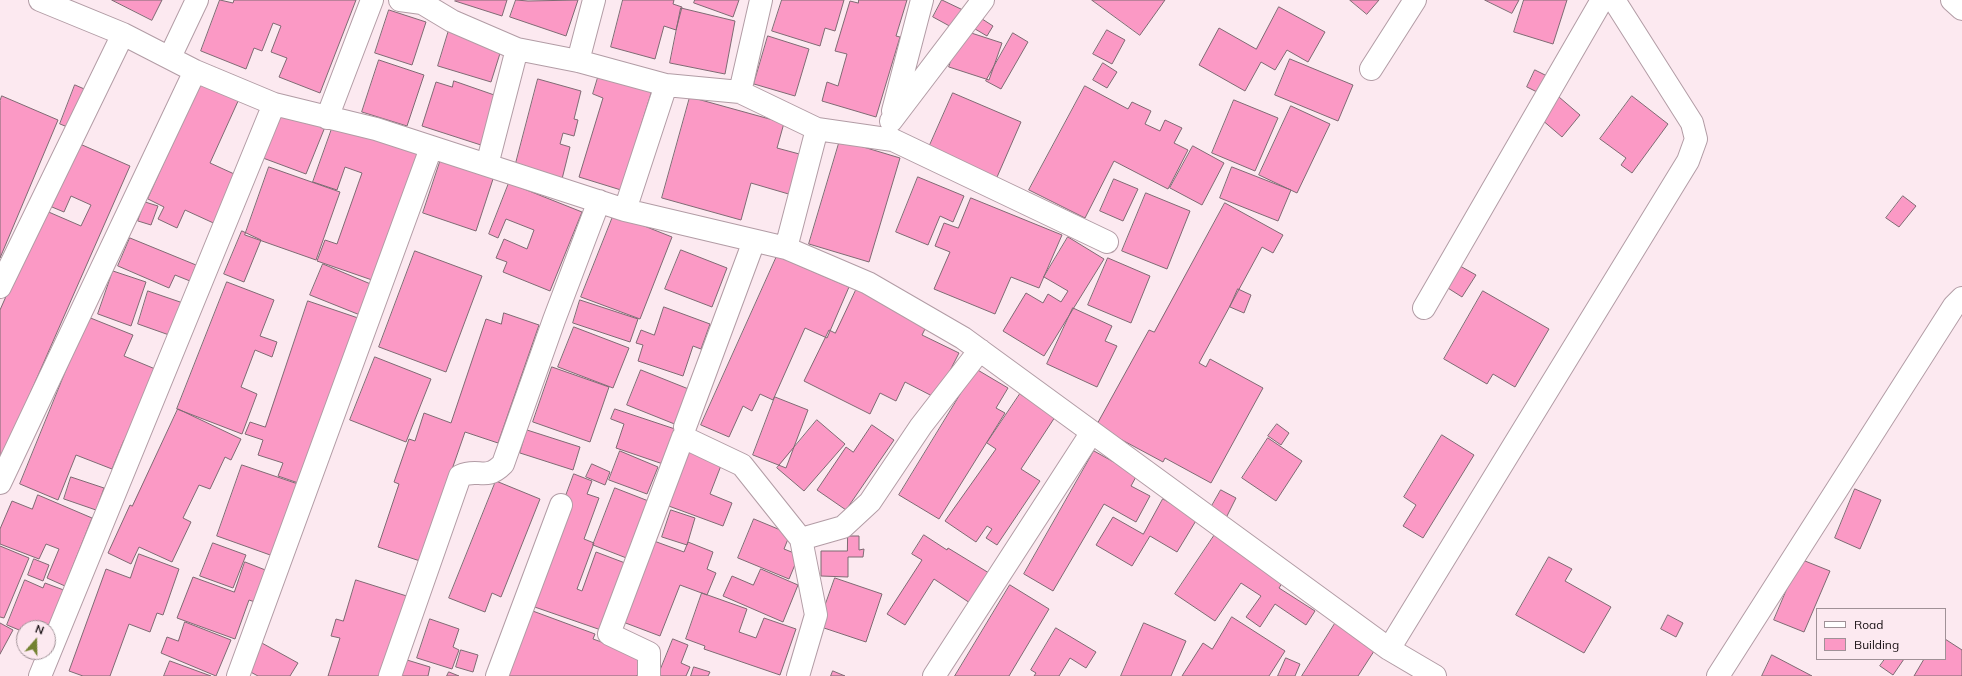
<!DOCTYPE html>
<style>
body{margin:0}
#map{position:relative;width:1962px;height:676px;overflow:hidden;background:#fce9f0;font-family:Mulish,sans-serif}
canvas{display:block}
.legend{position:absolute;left:1816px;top:608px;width:130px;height:52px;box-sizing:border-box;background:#fce9f0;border:1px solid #a09197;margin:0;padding:5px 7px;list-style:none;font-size:12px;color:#160e11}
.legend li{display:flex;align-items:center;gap:8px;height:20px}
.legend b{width:20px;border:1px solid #a09197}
.north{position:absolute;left:16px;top:620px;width:40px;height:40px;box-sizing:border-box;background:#fce9f0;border:1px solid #a09197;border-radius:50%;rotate:20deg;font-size:11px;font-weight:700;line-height:16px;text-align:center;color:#160e11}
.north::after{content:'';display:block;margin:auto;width:14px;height:18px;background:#738231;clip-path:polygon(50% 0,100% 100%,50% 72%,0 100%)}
</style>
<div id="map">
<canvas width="1962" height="676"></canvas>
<ul class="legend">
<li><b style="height:5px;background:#fff"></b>Road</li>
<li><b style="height:11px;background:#fb99c5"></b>Building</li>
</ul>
<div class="north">N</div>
</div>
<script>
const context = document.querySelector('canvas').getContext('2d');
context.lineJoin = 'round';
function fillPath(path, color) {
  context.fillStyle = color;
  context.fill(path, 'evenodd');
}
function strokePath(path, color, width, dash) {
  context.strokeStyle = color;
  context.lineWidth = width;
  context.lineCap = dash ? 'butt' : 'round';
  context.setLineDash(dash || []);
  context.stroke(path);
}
const building = new Path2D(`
 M 112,0 L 162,0 L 152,20 Z
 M 220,0 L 233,3 L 234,0 L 356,0 L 320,93 L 279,77 L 287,58 L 271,52 L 281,26 L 273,23 L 262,51 L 254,48 L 246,69 L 201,51 Z
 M 456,0 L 507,0 L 502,16 L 455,1 Z
 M 516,0 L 528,1 L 578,0 L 566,36 L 510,17 Z
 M 623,0 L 674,0 L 673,4 L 682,7 L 676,30 L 664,26 L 655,59 L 611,47 Z
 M 695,0 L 739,0 L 733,17 L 694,3 Z
 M 782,0 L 844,0 L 835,31 L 825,28 L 820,46 L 772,31 Z
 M 859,0 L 907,0 L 896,36 L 900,37 L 876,117 L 822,101 L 827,82 L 838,86 L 847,54 L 835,51 L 850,1 L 858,3 Z
 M 942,0 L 965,11 L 955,29 L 933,17 Z
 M 1092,0 L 1165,0 L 1140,35 Z
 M 1350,0 L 1379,0 L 1367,14 Z
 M 1485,0 L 1519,0 L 1512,13 Z
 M 1524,0 L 1567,0 L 1553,44 L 1514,32 Z
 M 1279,7 L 1325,32 L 1308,62 L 1287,50 L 1275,70 L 1261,62 L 1245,91 L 1199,65 L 1219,28 L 1256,49 Z
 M 681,8 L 735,21 L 725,74 L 670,63 Z
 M 389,10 L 426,22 L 412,65 L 375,53 Z
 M 976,15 L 993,26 L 987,36 L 970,26 Z
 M 449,30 L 502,47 L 491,82 L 438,66 Z
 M 962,30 L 1002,43 L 989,80 L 949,67 Z
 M 1107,30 L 1125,40 L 1112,64 L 1093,54 Z
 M 1013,33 L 1028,42 L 1001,89 L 986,81 Z
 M 768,36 L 809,49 L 795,96 L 754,84 Z
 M 1290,59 L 1353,85 L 1338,121 L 1275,95 Z
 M 379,60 L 424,75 L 407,126 L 362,112 Z
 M 1103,63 L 1117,72 L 1107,88 L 1093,80 Z
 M 1535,70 L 1547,76 L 1539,93 L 1527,87 Z
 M 600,71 L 653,87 L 621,190 L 579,177 L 603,98 L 593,94 Z
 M 538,79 L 581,91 L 574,119 L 578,120 L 574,136 L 563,133 L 560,144 L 570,147 L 562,179 L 515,167 Z
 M 201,81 L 239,99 L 210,163 L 243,178 L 220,226 L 185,210 L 177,228 L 158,219 L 164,207 L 148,199 Z
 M 454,81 L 500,97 L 484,146 L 422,126 L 436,82 L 452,87 Z
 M 75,85 L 89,91 L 75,130 L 60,124 Z
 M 1085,86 L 1128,109 L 1132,102 L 1151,111 L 1145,124 L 1160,131 L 1165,120 L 1182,128 L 1174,143 L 1188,150 L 1168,189 L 1114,161 L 1085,218 L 1029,190 Z
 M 953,93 L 1021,122 L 994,184 L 926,154 Z
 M 2,96 L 58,120 L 0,258 L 0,101 Z
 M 1632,96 L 1668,124 L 1632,173 L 1621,165 L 1626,158 L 1600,139 Z
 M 690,97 L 784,123 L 777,148 L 803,155 L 792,195 L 751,183 L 741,220 L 662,198 Z
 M 1559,97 L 1580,115 L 1562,137 L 1541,119 Z
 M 1234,100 L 1278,118 L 1255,171 L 1212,153 Z
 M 1291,106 L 1330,124 L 1297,193 L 1259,175 Z
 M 282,110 L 325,127 L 306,174 L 263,158 Z
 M 334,123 L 420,153 L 375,281 L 317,261 L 325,240 L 337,244 L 362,173 L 345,167 L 337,190 L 313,182 Z
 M 840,140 L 900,158 L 869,262 L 809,244 Z
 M 80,144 L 130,166 L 0,462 L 0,310 L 44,210 L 81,226 L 91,205 L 71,196 L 64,212 L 52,207 Z
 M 1193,146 L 1224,163 L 1202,205 L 1170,188 Z
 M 441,159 L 494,176 L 476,231 L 423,213 Z
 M 269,167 L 340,192 L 316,260 L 245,235 Z
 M 1232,167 L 1291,190 L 1278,221 L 1220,198 Z
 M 918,177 L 964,196 L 953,222 L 940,216 L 928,245 L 896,232 Z
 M 1114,179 L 1138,189 L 1123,221 L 1100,211 Z
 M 509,183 L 582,212 L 550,291 L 503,272 L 507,262 L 496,258 L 504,239 L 527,249 L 534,230 L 506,219 L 498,238 L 489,234 Z
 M 1146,193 L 1190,211 L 1167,269 L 1122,251 Z
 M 1903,196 L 1916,206 L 1899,227 L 1886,218 Z
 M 971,198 L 1062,235 L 1039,288 L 1011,277 L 995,314 L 934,289 L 950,252 L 935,246 L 944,223 L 958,228 Z
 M 145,202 L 158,206 L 151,225 L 138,221 Z
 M 1225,203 L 1283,235 L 1273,253 L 1262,247 L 1199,363 L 1206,367 L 1210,359 L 1263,388 L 1211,483 L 1165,458 L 1163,462 L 1096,426 L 1149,330 L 1154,332 Z
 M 614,214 L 672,237 L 640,319 L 581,297 Z
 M 242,231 L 261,240 L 244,282 L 224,274 Z
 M 1068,237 L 1104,259 L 1044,356 L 1003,331 L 1026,293 L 1043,303 L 1048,294 L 1061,302 L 1068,291 L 1044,277 Z
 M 130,238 L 196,265 L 190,281 L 175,275 L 169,288 L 118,266 Z
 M 681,250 L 727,268 L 712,307 L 665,289 Z
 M 415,251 L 482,276 L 446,372 L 379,347 Z
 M 777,256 L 849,287 L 827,338 L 805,328 L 773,400 L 760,394 L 752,411 L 743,406 L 729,437 L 701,425 Z
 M 1108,258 L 1150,276 L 1131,323 L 1088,305 Z
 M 1453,262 L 1476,275 L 1462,297 L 1440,283 Z
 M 323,264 L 373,285 L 360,315 L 310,295 Z
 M 113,271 L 146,282 L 131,326 L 98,314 Z
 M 227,282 L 274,300 L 260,336 L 277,342 L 272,357 L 255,350 L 241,387 L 257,394 L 242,434 L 177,409 Z
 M 857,288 L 928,323 L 922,335 L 959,353 L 936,398 L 905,382 L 896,401 L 880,393 L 870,414 L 804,381 L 829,330 L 835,333 Z
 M 1238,289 L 1251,295 L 1244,313 L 1230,307 Z
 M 148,291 L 183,303 L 172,336 L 138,324 Z
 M 1483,291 L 1549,329 L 1515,387 L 1493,374 L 1487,384 L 1444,359 Z
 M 580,300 L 638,319 L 630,342 L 573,323 Z
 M 308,301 L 361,319 L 304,485 L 278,476 L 283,463 L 258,455 L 263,440 L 245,434 L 250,422 L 265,427 Z
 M 664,307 L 710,324 L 701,349 L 693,346 L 683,376 L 638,361 L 643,345 L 636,343 L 641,330 L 654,335 Z
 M 1073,308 L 1112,326 L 1105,341 L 1117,346 L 1097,387 L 1047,364 Z
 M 504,313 L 539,325 L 498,443 L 465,432 L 420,561 L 378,547 L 399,484 L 394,482 L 409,439 L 415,441 L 424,413 L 451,423 L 486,319 L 501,324 Z
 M 88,317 L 133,335 L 124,356 L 160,371 L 131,443 L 124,440 L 112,469 L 76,455 L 58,500 L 20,484 Z
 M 574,327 L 629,348 L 613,388 L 558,367 Z
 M 375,357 L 431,379 L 406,442 L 350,420 Z
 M 552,367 L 609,387 L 590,442 L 533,422 Z
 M 976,369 L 1008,388 L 996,408 L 1005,413 L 939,519 L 899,495 Z
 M 641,370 L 691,390 L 677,425 L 627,405 Z
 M 1020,394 L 1055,417 L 1021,469 L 1040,481 L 997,545 L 986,538 L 992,529 L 987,526 L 976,542 L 945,521 L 996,449 L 987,443 Z
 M 775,397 L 808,410 L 786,468 L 753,455 Z
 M 178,409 L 241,439 L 231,460 L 225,457 L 210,489 L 199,485 L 183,518 L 191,522 L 172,562 L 139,547 L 131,564 L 108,553 L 130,505 L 132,506 Z
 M 615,409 L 675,429 L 663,464 L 616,448 L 624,424 L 611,419 Z
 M 817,420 L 845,444 L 804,491 L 777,468 Z
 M 1277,424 L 1289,433 L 1281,445 L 1268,436 Z
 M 872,425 L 894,440 L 846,510 L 817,490 L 846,447 L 853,452 Z
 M 527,430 L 580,447 L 573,470 L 520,453 Z
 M 1442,435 L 1474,455 L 1423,538 L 1403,526 L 1416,505 L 1404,497 Z
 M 1268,438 L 1302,461 L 1276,501 L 1242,478 Z
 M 687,450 L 722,463 L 710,494 L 732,503 L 723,526 L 666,505 Z
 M 620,451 L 658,467 L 647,494 L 609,480 Z
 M 1094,451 L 1137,475 L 1131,486 L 1150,496 L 1136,522 L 1104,504 L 1053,591 L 1024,574 Z
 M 592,464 L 610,472 L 605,485 L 586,477 Z
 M 242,465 L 298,484 L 273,556 L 217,536 Z
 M 574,474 L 592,481 L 587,494 L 599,498 L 584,539 L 594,543 L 577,589 L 582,591 L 596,552 L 633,566 L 601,630 L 526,604 Z
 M 71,477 L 104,488 L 96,510 L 64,499 Z
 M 496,481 L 540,499 L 501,597 L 492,593 L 485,612 L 449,598 Z
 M 615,488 L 651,502 L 629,559 L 593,545 Z
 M 1855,489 L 1881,500 L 1860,549 L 1835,538 Z
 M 1221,490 L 1236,498 L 1225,520 L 1209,511 Z
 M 38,495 L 92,518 L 65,586 L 47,578 L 59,549 L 46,544 L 39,559 L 0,544 L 0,529 L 12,501 L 32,509 Z
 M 1163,499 L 1197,519 L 1177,552 L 1150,536 L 1132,566 L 1096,545 L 1113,517 L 1143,534 Z
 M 671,510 L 695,518 L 687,545 L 662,537 Z
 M 754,519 L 790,534 L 784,549 L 799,555 L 789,579 L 738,558 Z
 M 1218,530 L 1284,580 L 1279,588 L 1315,611 L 1306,625 L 1275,604 L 1260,627 L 1246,617 L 1261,596 L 1241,583 L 1215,621 L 1175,594 Z
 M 924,535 L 947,550 L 948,548 L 989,573 L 970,603 L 934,579 L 905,625 L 887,614 L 922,560 L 912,554 Z
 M 848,536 L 859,536 L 859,550 L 864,549 L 863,557 L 848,557 L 848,577 L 821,576 L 821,551 L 847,551 Z
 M 654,541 L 684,552 L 688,542 L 713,552 L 707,569 L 716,573 L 707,595 L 680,585 L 660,636 L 623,622 Z
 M 213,543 L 246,555 L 233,588 L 200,576 Z
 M 0,546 L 29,558 L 4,618 L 0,617 Z
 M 139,554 L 179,569 L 163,615 L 157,613 L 150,632 L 129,624 L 110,676 L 83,676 L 69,671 L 106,569 L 130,578 Z
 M 1549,557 L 1572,569 L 1565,581 L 1611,607 L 1584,653 L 1516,615 Z
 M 34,559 L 49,565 L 43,581 L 28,575 Z
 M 1800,559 L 1830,571 L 1804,632 L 1774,620 Z
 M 245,562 L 273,573 L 261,604 L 249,600 L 235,639 L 177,618 L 193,577 L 234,592 Z
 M 761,569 L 798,585 L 783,622 L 723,596 L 732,576 L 753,585 Z
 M 835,578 L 882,594 L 866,642 L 818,626 Z
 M 25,580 L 43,588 L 45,583 L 69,592 L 48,628 L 24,628 L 24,632 L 7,625 Z
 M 356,580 L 413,598 L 388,676 L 328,676 L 340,638 L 331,636 L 336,619 L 343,621 Z
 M 1010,585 L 1049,609 L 1009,676 L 955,676 Z
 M 702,593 L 747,609 L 739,632 L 756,638 L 764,618 L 796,629 L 780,675 L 704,649 L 705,646 L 686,639 Z
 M 530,610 L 595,634 L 593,639 L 644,657 L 637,676 L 506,676 Z
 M 1668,615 L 1683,623 L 1676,637 L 1661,629 Z
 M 1232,617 L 1285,651 L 1269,676 L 1182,676 L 1203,643 L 1212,649 Z
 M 430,619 L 459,629 L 453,647 L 459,650 L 452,669 L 417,658 Z
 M 185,622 L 231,640 L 216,676 L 161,653 L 167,637 L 178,641 Z
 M 1336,622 L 1376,648 L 1358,676 L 1302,676 Z
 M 0,623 L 13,630 L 0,654 Z
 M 1144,623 L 1186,641 L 1171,676 L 1121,676 Z
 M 1056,628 L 1096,652 L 1086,668 L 1070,658 L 1059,676 L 1034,676 L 1036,673 L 1031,670 Z
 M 673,639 L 688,645 L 681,663 L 690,667 L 686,676 L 658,676 Z
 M 1945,639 L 1962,650 L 1962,676 L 1914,676 L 1924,659 L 1945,659 Z
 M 260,642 L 298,663 L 290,676 L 258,676 L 245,669 Z
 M 461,650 L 478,655 L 473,672 L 456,667 Z
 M 1772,655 L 1812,676 L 1762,676 Z
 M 1286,658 L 1300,664 L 1295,676 L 1278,676 Z
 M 1885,659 L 1904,659 L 1893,675 L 1880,666 Z
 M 407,660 L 430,667 L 428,676 L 402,676 Z
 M 170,661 L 211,676 L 164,676 Z
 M 694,667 L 710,672 L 708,676 L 691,676 Z
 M 833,671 L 845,676 L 831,676 Z
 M 449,672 L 459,676 L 447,676 Z`);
fillPath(building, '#fb99c5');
strokePath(building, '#7f6a73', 1);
const minor = new Path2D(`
 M 40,0 L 123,34 L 195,71 L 274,104 L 376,129 L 625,210 L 786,248 L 868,283 L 963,338 L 1389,649 L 1435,676
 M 400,0 L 422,3 L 452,21 L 517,49 L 578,61 L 666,85 L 740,92 L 817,129 L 893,140 L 1107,242
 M 1952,0 L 1962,9
 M 170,57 L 197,0
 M 578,61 L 594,0
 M 1371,69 L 1415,0
 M 740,92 L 761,0
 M 893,111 L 922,0
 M 327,118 L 372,0
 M 891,121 L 983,0
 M 487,165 L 517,49
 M 625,210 L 666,85
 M 786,248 L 817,129
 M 0,287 L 123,34
 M 1424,308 L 1602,0
 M 685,427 L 754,241
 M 0,483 L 195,71
 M 801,539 L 843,527 L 870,502 L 921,426 L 980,350
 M 1389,649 L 1688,161 L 1696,139 L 1692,123 L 1614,0
 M 40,676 L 274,104
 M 238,676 L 431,148
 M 390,676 L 460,476 C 479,467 485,482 503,464 L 554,320 L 599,201
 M 497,676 L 561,505
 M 649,676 L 649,653 L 609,634 L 683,437 L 742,465 L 801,539 L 816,615 L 798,676
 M 934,676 L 1092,432
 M 1718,676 L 1954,306 L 1962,298`);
strokePath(minor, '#b29ca5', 24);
strokePath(minor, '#fff', 22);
</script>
